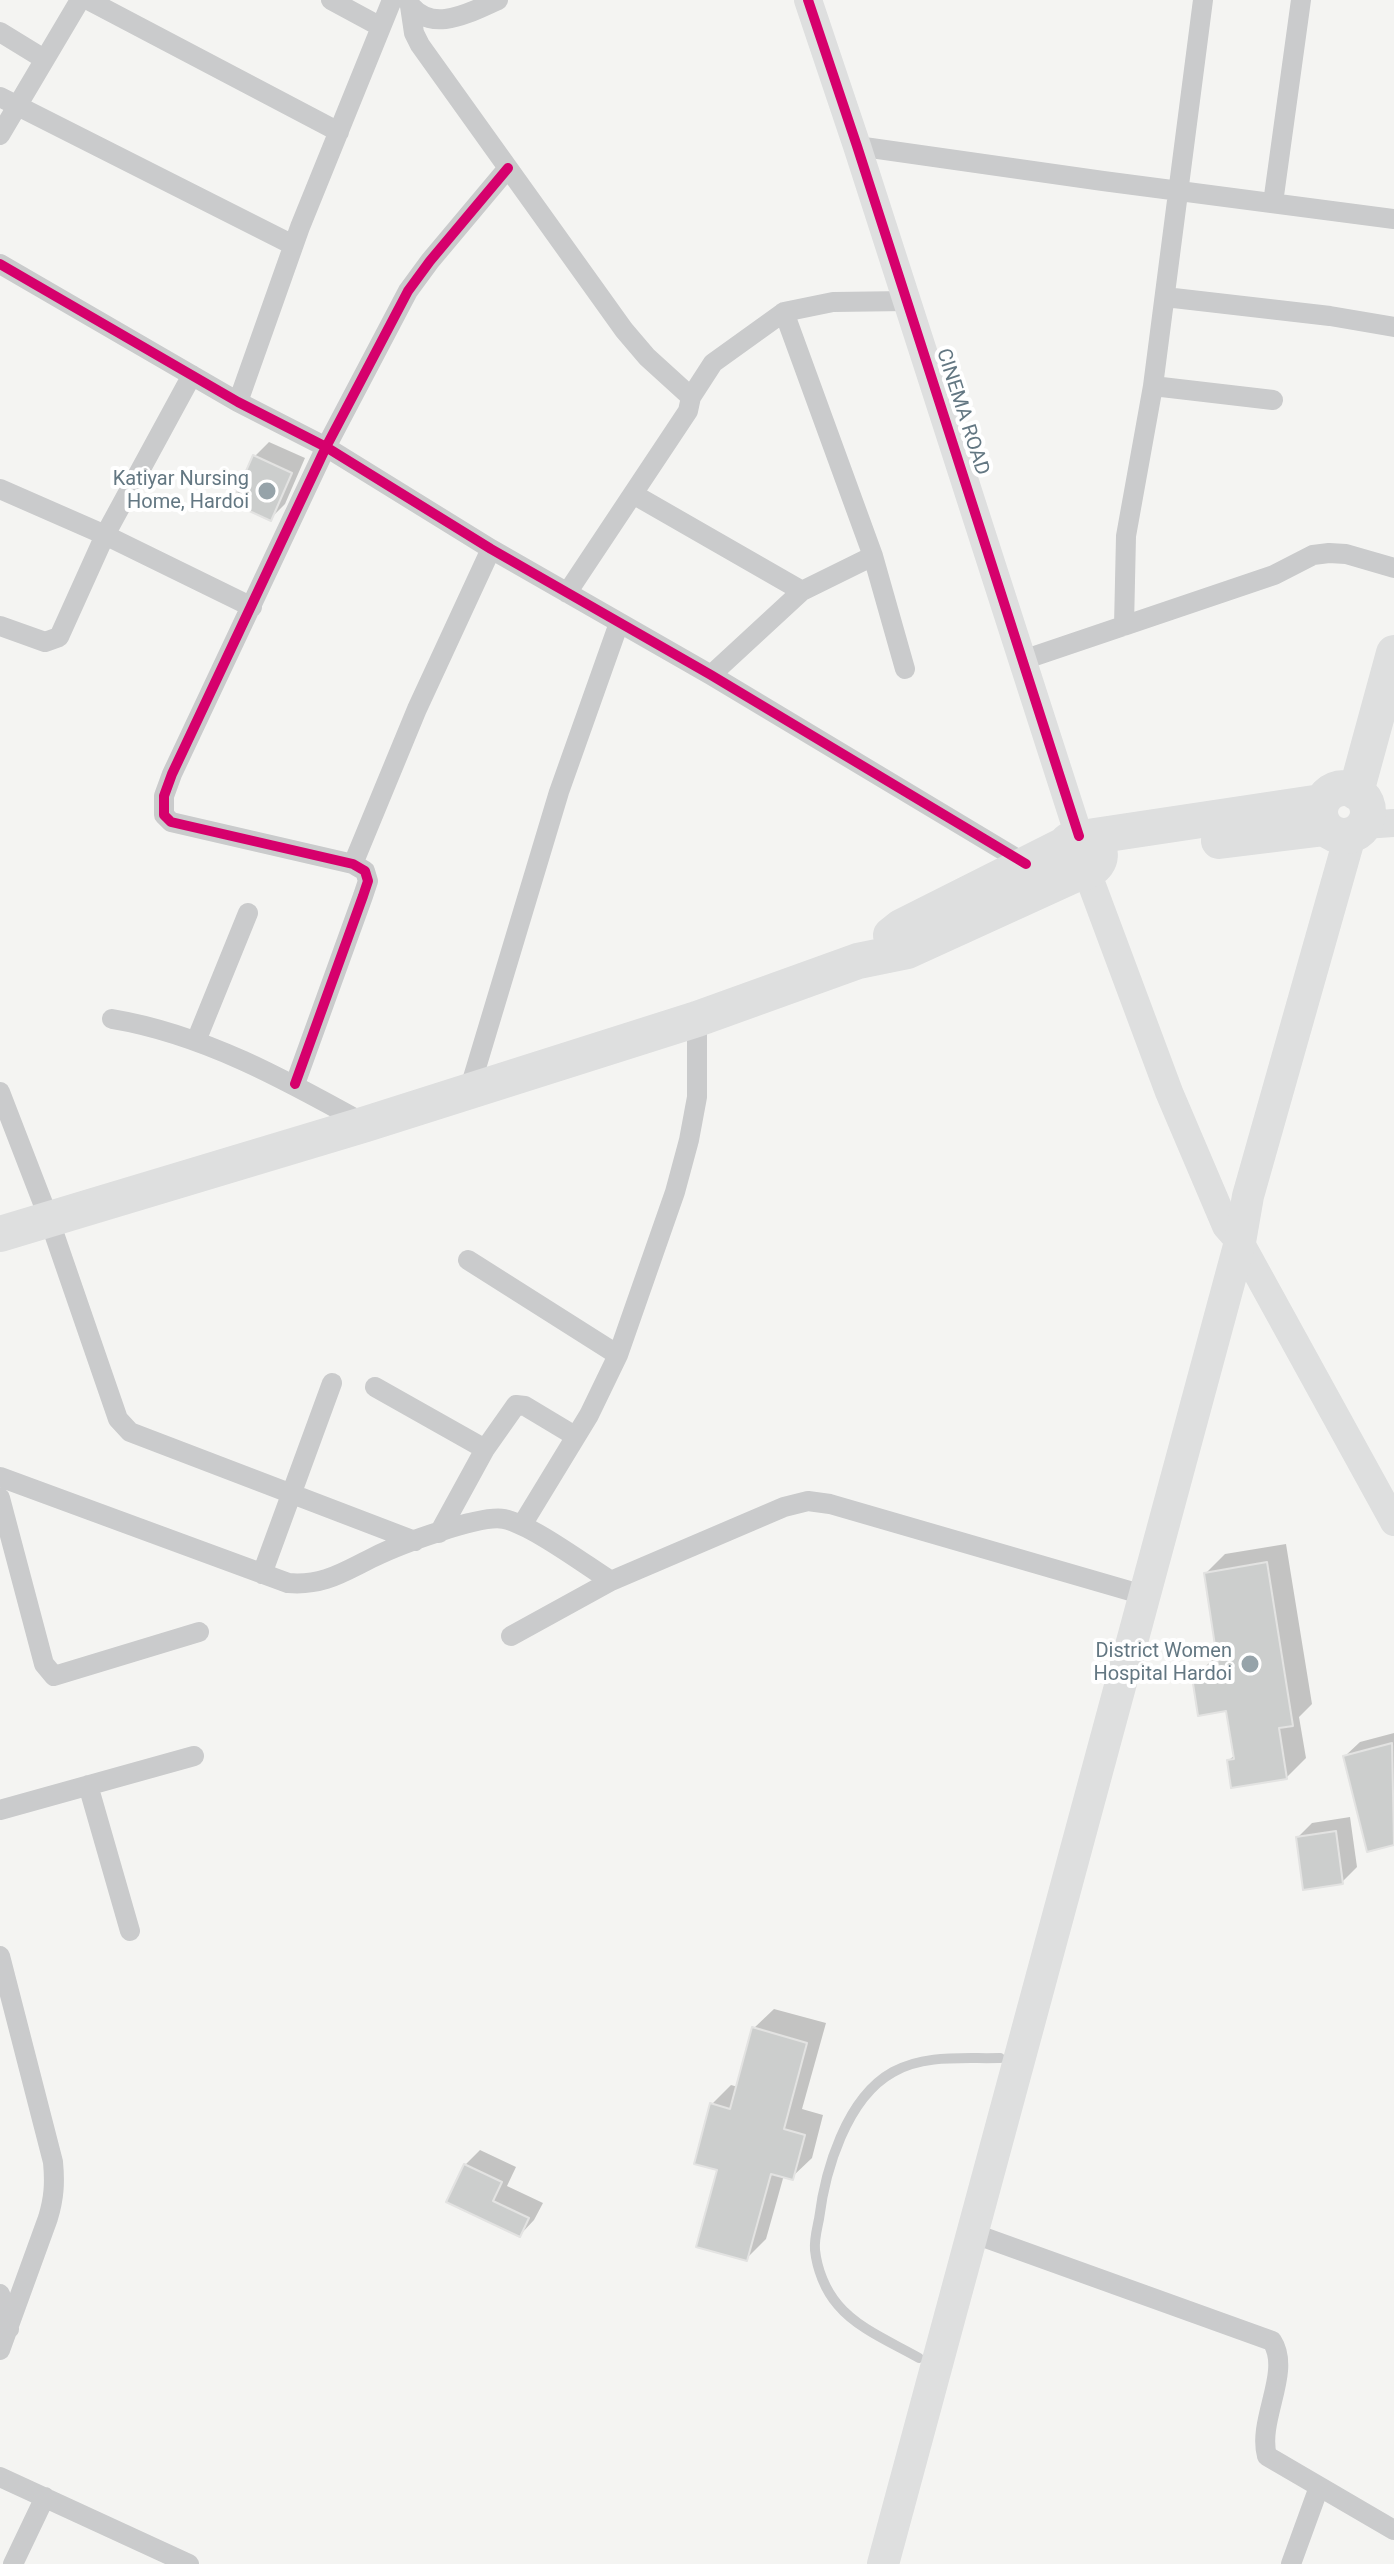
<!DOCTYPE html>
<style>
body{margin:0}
canvas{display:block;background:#f4f4f2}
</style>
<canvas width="1394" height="2564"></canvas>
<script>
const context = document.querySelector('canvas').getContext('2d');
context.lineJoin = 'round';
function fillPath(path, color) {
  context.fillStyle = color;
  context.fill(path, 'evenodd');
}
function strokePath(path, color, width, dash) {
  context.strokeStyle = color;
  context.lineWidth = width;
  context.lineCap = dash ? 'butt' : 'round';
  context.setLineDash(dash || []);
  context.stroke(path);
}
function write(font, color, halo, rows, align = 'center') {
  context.font = font + ' Roboto,sans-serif';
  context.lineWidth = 8;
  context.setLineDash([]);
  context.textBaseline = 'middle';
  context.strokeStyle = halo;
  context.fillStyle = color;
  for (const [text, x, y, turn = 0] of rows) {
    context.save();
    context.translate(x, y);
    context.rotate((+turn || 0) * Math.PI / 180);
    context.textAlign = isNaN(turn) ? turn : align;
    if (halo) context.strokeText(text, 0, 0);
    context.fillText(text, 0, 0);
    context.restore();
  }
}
fillPath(new Path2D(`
 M 269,442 L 305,458 L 285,504 L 271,518 L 255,456 Z
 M 1286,1544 L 1312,1704 L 1299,1717 L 1306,1758 L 1286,1778 L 1229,1760 L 1235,1755 L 1227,1709 L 1194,1678 L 1214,1658 L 1219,1657 L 1206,1573 L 1225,1554 Z
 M 1394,1733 L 1394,1843 L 1369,1849 L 1345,1756 L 1360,1742 Z
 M 1350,1817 L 1357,1867 L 1342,1882 L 1298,1837 L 1312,1823 Z
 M 774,2009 L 826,2023 L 802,2109 L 823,2115 L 812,2158 L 792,2177 L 784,2175 L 766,2239 L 746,2259 L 719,2169 L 712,2104 L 731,2085 L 738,2087 L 754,2028 Z
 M 480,2150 L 516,2167 L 507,2186 L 543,2203 L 534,2220 L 520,2235 L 449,2201 L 465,2165 Z`), '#0003');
const building = new Path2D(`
 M 253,455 L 292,473 L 271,521 L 232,503 Z
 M 1267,1562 L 1293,1726 L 1279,1728 L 1287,1779 L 1231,1788 L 1227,1760 L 1234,1759 L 1226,1711 L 1198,1716 L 1192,1677 L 1219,1672 L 1204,1573 Z
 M 1392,1743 L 1394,1845 L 1367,1852 L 1343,1756 Z
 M 1336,1831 L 1343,1884 L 1303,1890 L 1296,1837 Z
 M 752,2027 L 807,2043 L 784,2129 L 805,2135 L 793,2180 L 771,2174 L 747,2261 L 696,2247 L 717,2170 L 694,2164 L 710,2103 L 730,2109 Z
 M 464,2164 L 502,2182 L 493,2201 L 529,2218 L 520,2237 L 446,2202 Z`);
fillPath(building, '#cccecd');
strokePath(building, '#e3e3e2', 2);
strokePath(new Path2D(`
 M 919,2358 C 893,2343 858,2329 838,2305 C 825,2290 817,2269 815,2250 C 814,2240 817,2229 819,2219 C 825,2171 846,2098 893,2072 C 925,2054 964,2059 1000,2058`), '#cacbcc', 10);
strokePath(new Path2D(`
 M 88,0 L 339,132
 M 331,0 L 381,27
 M 407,0 C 428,36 469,13 498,0
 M 410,6 L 414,33 L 420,45 L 624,330 L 647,357 L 691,397 L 688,411 L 567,593
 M 0,32 L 44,59
 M 0,97 L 293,245
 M 0,135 L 80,0
 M 857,146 L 1103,181 L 1394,219
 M 1273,203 L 1301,0
 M 0,264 L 238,402 L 326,447 L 491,549 L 711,675 L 1026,864
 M 1165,297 L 1330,316 L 1394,327
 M 784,312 L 873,556 L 905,669
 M 1153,386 L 1273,400
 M 691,397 L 713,363 L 784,312 L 833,302 L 907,301
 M 238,402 L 300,227 L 392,0
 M 0,489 L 105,535 L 252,607
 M 633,494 L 802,591
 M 0,626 L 45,642 L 59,637 L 105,535 L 192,375
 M 1124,626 L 1126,536 L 1153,386 L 1203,0
 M 1023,660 L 1274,575 L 1313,555 L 1329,553 L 1346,554 L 1394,568
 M 711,675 L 802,591 L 873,556
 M 353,864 L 417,709 L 491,549
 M 112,1019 C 203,1034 286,1080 365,1124
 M 196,1041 L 248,913
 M 295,1084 L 363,896 L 368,881 L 365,871 L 353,864 L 171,822 L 164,815 L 164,796 L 172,774 L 326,447 L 408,291 L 430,261 L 508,168
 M 469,1091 L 559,792 L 619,623
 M 0,1092 L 49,1219 L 118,1419 L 130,1432 L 415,1541
 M 468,1260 L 618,1355
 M 375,1387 L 485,1449
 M 0,1477 L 288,1583 C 324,1586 343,1572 374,1557 C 398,1545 481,1514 504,1519 C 532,1525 584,1564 611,1581
 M 0,1498 L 44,1664 L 54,1676 L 199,1632
 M 522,1525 L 589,1415 L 618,1355 L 675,1192 L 689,1140 L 697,1097 L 697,1019
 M 439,1533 L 485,1449 L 516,1405 L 525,1406 L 575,1436
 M 262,1574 L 332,1383
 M 511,1636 L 611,1581 L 784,1507 L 808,1501 L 830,1504 L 1130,1591
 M 88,1785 L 130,1931
 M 0,1810 L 194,1756
 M 0,1956 L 53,2162 C 55,2183 54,2198 48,2218 L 0,2350
 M 972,2233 L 1272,2341 C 1292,2372 1257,2420 1267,2456 L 1394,2530
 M 0,2294 L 9,2329
 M 0,2477 L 189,2564
 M 13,2564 L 45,2497
 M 1291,2564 L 1319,2487`), '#cacbcc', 20);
strokePath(new Path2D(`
 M 808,0 L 857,146 L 1079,836
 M 1364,825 L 1394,823
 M 1087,872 L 1169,1092 L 1226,1226 L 1240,1242 L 1394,1522`), '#dedfdf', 28);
strokePath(new Path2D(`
 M 883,2564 L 1240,1242 L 1248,1196 L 1350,836`), '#dedfdf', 32);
strokePath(new Path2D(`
 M1320 812a24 24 0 1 1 48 0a24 24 0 1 1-48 0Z
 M 1356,792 L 1394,653
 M 1088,837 C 1124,863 1067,891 1063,857 C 1060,841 1074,835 1088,837 L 1321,802
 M 1219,841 L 1325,828
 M 891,935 L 901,927 L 1064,845
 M 0,1234 L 366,1124 L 697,1019 L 858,961 L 907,951 L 1078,873`), '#dedfdf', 36);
strokePath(new Path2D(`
 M 808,0 L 857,146 L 1079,836
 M 0,264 L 238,402 L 326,447 L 491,549 L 711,675 L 1026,864
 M 295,1084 L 363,896 L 368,881 L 365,871 L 353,864 L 171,822 L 164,815 L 164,796 L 172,774 L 326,447 L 408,291 L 430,261 L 508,168`), '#d6006c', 10);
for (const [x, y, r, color] of [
 [267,491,10,"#96a3a9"],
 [1250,1664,10,"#96a3a9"]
]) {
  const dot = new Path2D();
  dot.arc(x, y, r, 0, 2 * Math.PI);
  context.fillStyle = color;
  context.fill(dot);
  strokePath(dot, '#fff', 3);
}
write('20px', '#637782', '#fff', [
 ["CINEMA ROAD",962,412,72]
]);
write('20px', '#637782', '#fff', [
 ["Katiyar Nursing",249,480],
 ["Home, Hardoi",249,503],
 ["District Women",1232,1652],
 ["Hospital Hardoi",1232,1675]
], 'right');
</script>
